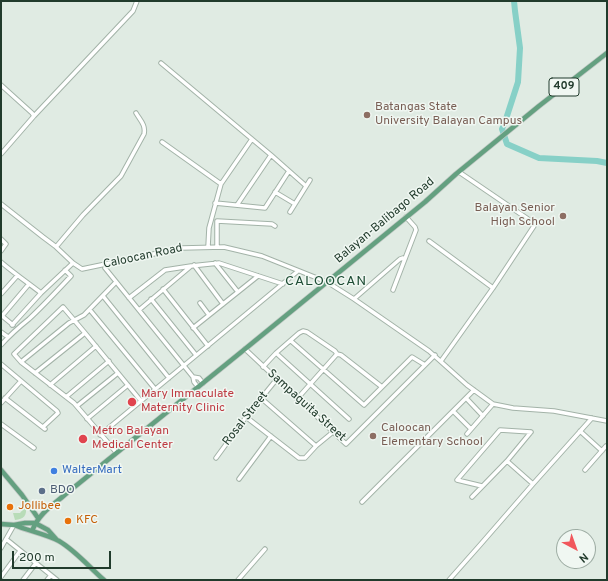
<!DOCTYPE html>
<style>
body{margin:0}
#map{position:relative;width:608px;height:581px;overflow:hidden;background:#e0ebe3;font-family:Overpass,sans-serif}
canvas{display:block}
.frame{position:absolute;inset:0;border:2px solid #213b2c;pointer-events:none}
.north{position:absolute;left:556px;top:529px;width:40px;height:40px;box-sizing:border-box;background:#f0f7f2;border:1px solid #9daca3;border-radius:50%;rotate:139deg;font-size:11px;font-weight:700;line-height:16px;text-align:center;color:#213b2c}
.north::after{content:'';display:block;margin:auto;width:14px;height:18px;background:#f1575c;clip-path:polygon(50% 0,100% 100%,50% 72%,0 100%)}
.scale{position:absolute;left:12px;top:551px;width:99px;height:18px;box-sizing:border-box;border:2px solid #213b2c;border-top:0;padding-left:5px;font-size:12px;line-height:14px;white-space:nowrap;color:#213b2c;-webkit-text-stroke:3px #f0f7f2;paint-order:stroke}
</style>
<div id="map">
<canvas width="608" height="581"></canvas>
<div class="frame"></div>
<div class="north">N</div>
<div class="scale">200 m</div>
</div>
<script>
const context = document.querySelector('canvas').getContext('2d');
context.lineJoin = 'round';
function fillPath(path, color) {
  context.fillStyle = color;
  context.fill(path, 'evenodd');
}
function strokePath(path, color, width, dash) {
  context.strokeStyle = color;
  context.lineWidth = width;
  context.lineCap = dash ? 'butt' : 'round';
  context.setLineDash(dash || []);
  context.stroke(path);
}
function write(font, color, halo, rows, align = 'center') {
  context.font = font + ' Overpass,sans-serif';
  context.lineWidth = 3;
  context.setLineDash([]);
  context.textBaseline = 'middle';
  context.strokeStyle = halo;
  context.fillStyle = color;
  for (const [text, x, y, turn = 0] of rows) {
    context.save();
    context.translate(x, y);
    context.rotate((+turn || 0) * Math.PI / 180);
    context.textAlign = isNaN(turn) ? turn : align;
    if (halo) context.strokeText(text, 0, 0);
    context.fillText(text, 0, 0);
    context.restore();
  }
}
fillPath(new Path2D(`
 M 26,506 C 27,516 24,519 15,520 L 13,513 L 20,513 Z`), '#b8dcb8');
strokePath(new Path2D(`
 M 514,1 L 515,11 L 520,48 L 518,82 L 506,119 L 502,129 L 507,144 L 539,158 L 597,161 L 607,163`), '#87d0c7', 6);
const minor = new Path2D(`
 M 161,63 L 271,155 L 306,186
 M 1,85 L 32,113 L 34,116 L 1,154
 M 34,116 L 133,11 L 137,1
 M 162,142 L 221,184
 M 275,192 L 295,204
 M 215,203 L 265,208 L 289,171
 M 1,204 L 43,237 L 55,246 L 73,263 L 82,269 L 182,248 L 224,247 L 262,256 L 327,282 L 354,299 L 429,351 L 467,385 L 493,404 L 513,408 L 554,411 L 607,421
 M 237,205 L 271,155
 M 290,212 L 310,180
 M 1,239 L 6,244 L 1,251
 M 429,241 L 493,288
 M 56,247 L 83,215 L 121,176 L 144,134 C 146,125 140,120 136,113
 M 208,247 L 209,228 L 221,184 L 252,139
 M 217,247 L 217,221 L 272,224 L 275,226
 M 1,262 C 14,273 28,283 41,293
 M 215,263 L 238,292
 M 194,265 L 223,304
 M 105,268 L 193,377 L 194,382 L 198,387
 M 163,289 L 208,346
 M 393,290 L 416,230 L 415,227 L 406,217
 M 1,294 L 17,276
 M 103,296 L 169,378
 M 129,298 L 165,270 L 191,266 L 219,263 L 283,284
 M 151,299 L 196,355
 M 354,299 L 400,259 L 403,258 L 405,259
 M 200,303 L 209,315
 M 90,310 L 155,389
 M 139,310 L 190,267
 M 1,315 L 13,325
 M 2,316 L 29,284
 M 12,325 L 41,293 L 73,263
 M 193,328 L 258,276
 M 1,332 L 8,337
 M 291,341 L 364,405 L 412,357 L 425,365
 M 1,345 C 10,335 19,327 29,319 C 43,306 57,291 71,276 L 65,270
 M 245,349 L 346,444 L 435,355
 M 276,353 L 349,419
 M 441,361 L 493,288 L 534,226 L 534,224 L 528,219 L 459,172
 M 21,362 L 69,323 L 84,315 L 116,282
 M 1,364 L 57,411 L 58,413 L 43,427
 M 263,367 L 276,353 L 299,333 L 303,331 L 307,332 L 335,351 L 337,354 L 341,355 L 382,387
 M 35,373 L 85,333
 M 193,377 L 199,378 L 203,383
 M 50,385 L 96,346
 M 66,397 L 109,361
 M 5,398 L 45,429
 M 261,398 L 316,446
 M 466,398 L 483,416
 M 297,399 L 337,354
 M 1,403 L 21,381
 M 77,406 L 118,373
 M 453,411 L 471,429
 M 246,417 L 299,458 L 305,458 L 316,446 L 333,432
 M 87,419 L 128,385
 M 1,424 L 34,448
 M 580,431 L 602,451
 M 467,434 L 493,404
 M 100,435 L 298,271
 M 116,452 L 74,403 L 21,362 L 14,354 L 63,307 L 85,333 L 141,401
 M 216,458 L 246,417 L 276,380
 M 507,461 L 533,484
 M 585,470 L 606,446
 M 239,479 L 271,436
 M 482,486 L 457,480 L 500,430 L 531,432
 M 472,497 L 507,461 L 531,432
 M 362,502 L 474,390
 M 6,539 L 57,580
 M 1,548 L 14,525
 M 1,577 L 20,551
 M 23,580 L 36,563
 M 47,580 L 51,575
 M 238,580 L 265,549
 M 449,580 L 480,545 L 533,484 L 592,418`);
const major = new Path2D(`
 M 1,470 L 22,495 L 38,518
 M 1,524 L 14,525 L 25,523 L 35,523 L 48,530 L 56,539
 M 14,525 C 29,531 45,534 59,541 C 76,551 89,567 104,580
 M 32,531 C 39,513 53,505 67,493 L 245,349 L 425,202 L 456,174 L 539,106 L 607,53`);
strokePath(minor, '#a3b3a8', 5.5);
strokePath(major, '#c1c8c4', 6);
strokePath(minor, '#fff', 3.5);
strokePath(major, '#64a080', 4.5);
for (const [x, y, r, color] of [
 [367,115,4,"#8d6e63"],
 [563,216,4,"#8d6e63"],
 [132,402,5,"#e0444e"],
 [373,436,4,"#8d6e63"],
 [83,439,5,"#e0444e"],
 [54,471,4,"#3f7fe0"],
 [42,491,4,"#5c6f8a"],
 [10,507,4,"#e8710a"],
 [68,521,4,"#e8710a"]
]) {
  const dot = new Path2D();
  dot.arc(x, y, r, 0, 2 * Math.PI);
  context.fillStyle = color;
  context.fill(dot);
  strokePath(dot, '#f0f7f2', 1.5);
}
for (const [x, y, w] of [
 [564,87,30]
]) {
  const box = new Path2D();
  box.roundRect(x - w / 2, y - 9, w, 18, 3);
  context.fillStyle = '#f0f7f2';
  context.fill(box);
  strokePath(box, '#213b2c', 1);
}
write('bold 11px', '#213b2c', null, [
 ["409",564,87]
]);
write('12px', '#785e54', '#f0f7f2', [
 ["Batangas State",375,108],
 ["University Balayan Campus",375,122],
 ["Balayan Senior",555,209,"right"],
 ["High School",555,223,"right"],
 ["Caloocan",381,429],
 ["Elementary School",381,443]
], 'left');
write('12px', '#213b2c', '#f0f7f2', [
 ["Balayan-Balibago Road",385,221,-40],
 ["Caloocan Road",143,257,-12],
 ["Sampaguita Street",306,406,42],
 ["Rosal Street",246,419,-52]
]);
write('12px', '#be3a42', '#f0f7f2', [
 ["Mary Immaculate",141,395],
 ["Maternity Clinic",141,409],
 ["Metro Balayan",92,432],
 ["Medical Center",92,446]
], 'left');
write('12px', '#366cbe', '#f0f7f2', [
 ["WalterMart",62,471]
], 'left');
write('12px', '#4e5e75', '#f0f7f2', [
 ["BDO",50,491]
], 'left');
write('12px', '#c56008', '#f0f7f2', [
 ["Jollibee",18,507],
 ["KFC",76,521]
], 'left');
context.letterSpacing = '1px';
write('14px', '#1d4c34', '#f0f7f2', [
 ["CALOOCAN",326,282]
]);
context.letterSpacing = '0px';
</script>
